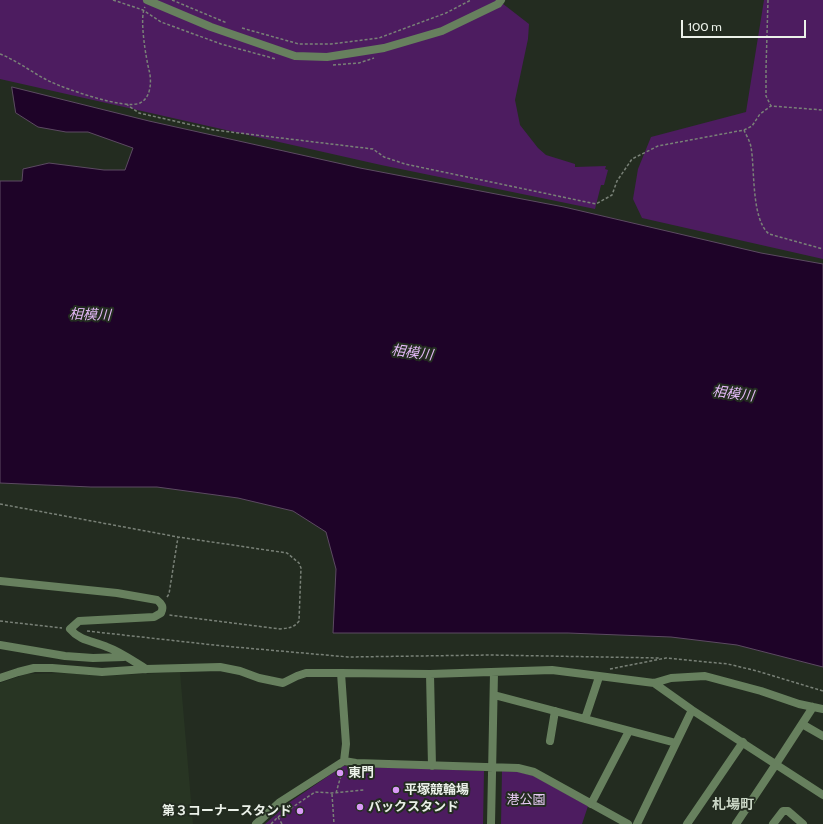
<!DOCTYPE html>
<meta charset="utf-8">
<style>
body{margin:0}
#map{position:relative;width:823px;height:824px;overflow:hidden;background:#232c20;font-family:Cabin,sans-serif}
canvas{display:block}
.scale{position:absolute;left:681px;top:20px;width:125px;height:18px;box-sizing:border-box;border:2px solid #ebf1e9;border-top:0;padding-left:5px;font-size:12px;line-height:14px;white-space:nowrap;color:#ebf1e9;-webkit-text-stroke:3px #232c20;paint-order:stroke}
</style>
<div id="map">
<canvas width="823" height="824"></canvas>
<div class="scale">100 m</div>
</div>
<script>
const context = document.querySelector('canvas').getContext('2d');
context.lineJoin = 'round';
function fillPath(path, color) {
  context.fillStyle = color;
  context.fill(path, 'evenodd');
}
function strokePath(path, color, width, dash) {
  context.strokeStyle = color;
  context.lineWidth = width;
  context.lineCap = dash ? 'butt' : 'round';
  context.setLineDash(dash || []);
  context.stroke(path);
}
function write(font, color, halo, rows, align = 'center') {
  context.font = font + ' Cabin,"Noto Sans JP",sans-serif';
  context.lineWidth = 4;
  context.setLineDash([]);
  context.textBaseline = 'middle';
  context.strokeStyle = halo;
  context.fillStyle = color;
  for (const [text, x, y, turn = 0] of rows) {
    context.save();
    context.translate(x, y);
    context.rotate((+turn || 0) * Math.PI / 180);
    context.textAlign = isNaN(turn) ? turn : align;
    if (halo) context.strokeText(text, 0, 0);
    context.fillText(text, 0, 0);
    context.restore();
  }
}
fillPath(new Path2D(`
 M 180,672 L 193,824 L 0,824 L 0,683 L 27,674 L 68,673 L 99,676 Z`), '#283523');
fillPath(new Path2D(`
 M 0,0 L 498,0 L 529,24 L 528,39 L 515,100 L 520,125 L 538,148 L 546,155 L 575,164 L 575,167 L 606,166 L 605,169 L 608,170 L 604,185 L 601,185 L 595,209 L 381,165 L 0,79 Z
 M 764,0 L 823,0 L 823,259 L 642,218 L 633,199 L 638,169 L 651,137 L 746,112 Z
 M 343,766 L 484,771 L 483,824 L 265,824 L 290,802 Z
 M 502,771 L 519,772 L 534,776 L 588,806 L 582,824 L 501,824 Z`), '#4d1c60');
const water = new Path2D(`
 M 12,87 L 149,121 L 360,168 L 564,207 L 761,253 L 823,264 L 823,667 L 737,645 L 671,637 L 568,633 L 333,633 L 336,569 L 326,532 L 293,511 L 238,498 L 157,487 L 91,487 L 0,483 L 0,181 L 22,181 L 23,169 L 49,163 L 104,170 L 125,170 L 133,148 L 88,132 L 66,132 L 38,127 L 16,113 Z`);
fillPath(water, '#1e0328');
strokePath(water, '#5c4a62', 1);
strokePath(new Path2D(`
 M 113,0 L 143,10 L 161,22 L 221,44 L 276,59
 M 172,0 L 227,23
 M 768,0 L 766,69 L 766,96 L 771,106
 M 242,28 L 299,44 L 331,44 L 379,38 L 446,13 L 471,0
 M 0,54 C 18,61 34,74 51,82 C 66,89 125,110 140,103 C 151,98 152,81 149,70 C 146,58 139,17 145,7
 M 333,65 L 359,63 L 374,58
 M 126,104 L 139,113 L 214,130 L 373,149 L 384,157 L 405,164 L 596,204 L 612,195 L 617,181 L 632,159 L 658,146 L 744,130 L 752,126 L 760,114 L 771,106 L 823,110
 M 744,130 C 746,135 750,141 751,147 C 755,169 751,219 769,234 L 823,249
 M 0,504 L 178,537 L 287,553 L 299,563 L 301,568 L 299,621 C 294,628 288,628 280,629 L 169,615
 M 167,597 L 169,594 L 178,537
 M 0,621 L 62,628
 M 87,631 L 223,646 L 348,657 L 490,655 L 660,658
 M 610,669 L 666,658 L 728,664 L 757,671 L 823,691
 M 336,793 L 342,772
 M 332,794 L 334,824
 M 278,817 L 282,824
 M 271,824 L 278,817 L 315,792 L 332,793 L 364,790`), '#798177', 1.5, [3, 2]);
strokePath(new Path2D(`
 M 147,0 L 211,27 L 295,56 L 327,57 L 384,48 L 442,31 L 498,4 L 501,0
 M 0,581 L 117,593 L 157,600 C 162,604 164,607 161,613 L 154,617 L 79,621 L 70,629 C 80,641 93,641 107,647 C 121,652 133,661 146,669
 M 0,645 L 65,656 L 93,658 L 124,657
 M 430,674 L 432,766
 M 0,678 L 18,672 L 34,668 L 52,668 L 102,672 L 146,669 L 220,667 L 240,671 L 259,678 L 283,683 L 297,676 L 306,673 L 341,673
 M 654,683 L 692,710 L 823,795
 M 494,695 L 676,743
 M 585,719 L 599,677
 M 802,724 L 823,736
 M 550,741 L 555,711
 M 344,761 L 356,763 L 518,768 L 534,772 L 628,824
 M 591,804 L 629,731
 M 256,824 L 280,802 L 344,761 L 346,744 L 341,673 L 430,674 L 552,670 L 654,683 L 671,678 L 705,676 L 761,691 L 799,704 L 823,709
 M 491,824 L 494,673
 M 637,824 L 692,710
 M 687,824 L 743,742
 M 736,824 L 776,764 L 813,707
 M 773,824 L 783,811 L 788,811 L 803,824`), '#67805e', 8);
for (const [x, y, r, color] of [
 [340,773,4,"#da9af6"],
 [396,790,4,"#da9af6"],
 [360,807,4,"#da9af6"],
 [300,811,4,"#da9af6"]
]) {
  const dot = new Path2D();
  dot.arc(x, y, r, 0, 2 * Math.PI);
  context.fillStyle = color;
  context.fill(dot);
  strokePath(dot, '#232c20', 1.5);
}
write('bold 13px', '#ebf1e9', '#232c20', [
 ["東門",348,773],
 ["平塚競輪場",404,790],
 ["バックスタンド",368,807],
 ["第３コーナースタンド",292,811,"right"]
], 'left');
write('13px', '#e6caf3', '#232c20', [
 ["港公園",526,800]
]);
write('italic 14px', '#e2b8f5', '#232c20', [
 ["相模川",90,315,2],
 ["相模川",412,353,7],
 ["相模川",733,394,7]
]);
write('bold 14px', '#c9d5c5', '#232c20', [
 ["札場町",733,805]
]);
</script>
